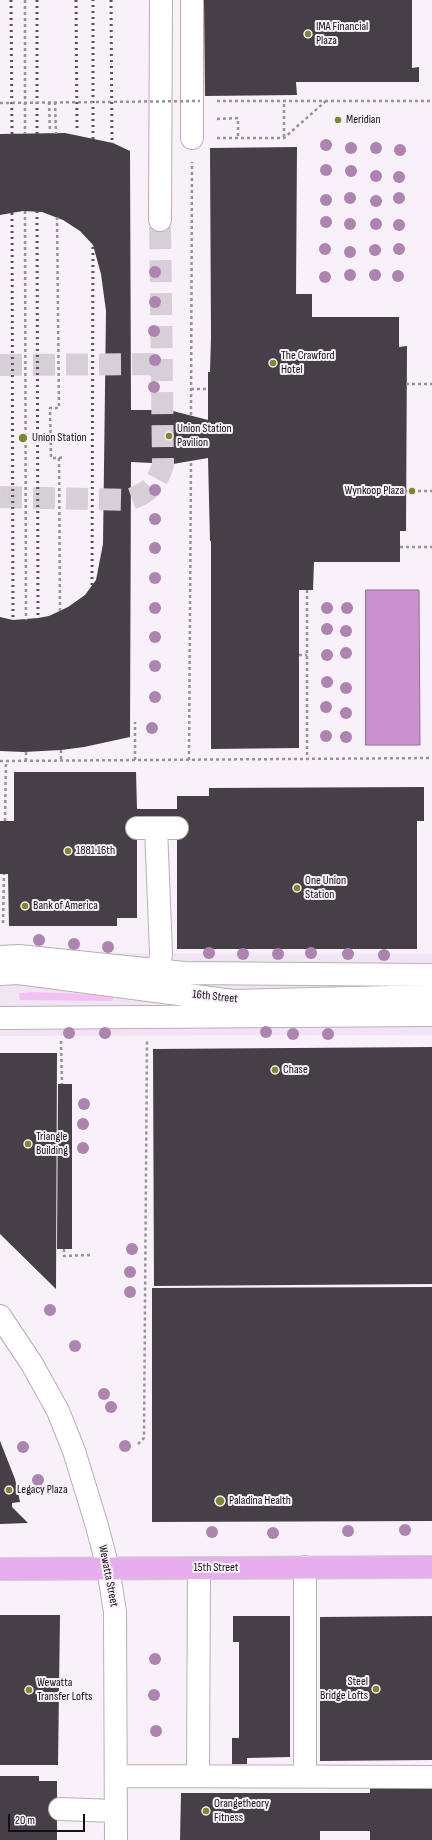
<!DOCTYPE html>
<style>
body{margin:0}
#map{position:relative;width:432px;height:1840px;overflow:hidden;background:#f9f1f9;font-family:"Sofia Sans Condensed",sans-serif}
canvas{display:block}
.scale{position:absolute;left:8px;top:1814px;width:77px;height:18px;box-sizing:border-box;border:2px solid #131013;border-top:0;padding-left:5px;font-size:12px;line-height:14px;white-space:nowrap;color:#131013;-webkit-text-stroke:3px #f9f1f9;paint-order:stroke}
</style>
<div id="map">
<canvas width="432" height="1840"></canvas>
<div class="scale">20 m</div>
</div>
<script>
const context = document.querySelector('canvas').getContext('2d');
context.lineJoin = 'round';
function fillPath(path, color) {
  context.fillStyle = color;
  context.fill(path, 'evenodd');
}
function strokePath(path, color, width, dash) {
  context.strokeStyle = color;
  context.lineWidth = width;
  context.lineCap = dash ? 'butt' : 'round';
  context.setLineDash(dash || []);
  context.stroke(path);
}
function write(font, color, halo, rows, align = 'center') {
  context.font = font + ' "Sofia Sans Condensed",sans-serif';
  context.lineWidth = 4;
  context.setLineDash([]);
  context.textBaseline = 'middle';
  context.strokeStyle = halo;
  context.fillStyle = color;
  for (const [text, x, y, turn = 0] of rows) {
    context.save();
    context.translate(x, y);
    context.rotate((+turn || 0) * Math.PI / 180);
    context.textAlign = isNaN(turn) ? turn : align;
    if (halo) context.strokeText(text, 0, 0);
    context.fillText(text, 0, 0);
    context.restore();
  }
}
fillPath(new Path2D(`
 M 0,953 L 432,954 L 432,1035 L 0,1036 Z`), '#f2e5f3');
fillPath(new Path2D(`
 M 32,992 L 114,995 L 112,1001 L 20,1000 L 19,993 Z`), '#f2c0f5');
const water = new Path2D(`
 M 366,590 L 419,590 L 420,745 L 366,745 Z`);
fillPath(water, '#cb91cf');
strokePath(water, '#946a97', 1);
fillPath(new Path2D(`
 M 204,0 L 412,0 L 412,68 L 419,67 L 419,82 L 296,82 L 297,95 L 205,96 Z
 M 65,133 L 113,143 L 130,151 L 131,410 L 169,410 L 208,420 L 208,372 L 210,372 L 211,337 L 210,148 L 297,147 L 296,294 L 312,294 L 312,317 L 399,317 L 399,347 L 407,346 L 406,531 L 400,531 L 400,562 L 314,562 L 313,590 L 299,590 L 299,748 L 211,749 L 211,541 L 210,541 L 208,458 L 173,464 L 131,462 L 130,737 L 84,747 L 61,750 L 24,752 L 0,751 L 0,617 L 13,620 L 38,618 L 49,616 L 68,607 L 85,595 L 96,580 L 103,544 L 106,311 L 101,274 L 93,245 L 80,231 L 63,220 L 42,212 L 23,211 L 0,215 L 0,134 Z
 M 14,772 L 136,772 L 137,809 L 177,809 L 177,796 L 209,796 L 209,788 L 424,787 L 424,821 L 417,821 L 417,949 L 177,949 L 177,823 L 137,823 L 137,918 L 117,918 L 117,926 L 9,926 L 8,874 L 0,874 L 0,821 L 14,821 Z
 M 432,1047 L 432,1284 L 154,1286 L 153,1049 Z
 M 0,1053 L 57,1053 L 56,1289 L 0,1234 Z
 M 58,1084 L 72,1084 L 72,1249 L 57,1249 Z
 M 432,1287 L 432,1521 L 152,1522 L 152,1288 Z
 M 0,1441 L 15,1479 L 20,1502 L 12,1503 L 12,1507 L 28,1523 L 0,1524 Z
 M 0,1615 L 60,1615 L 58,1765 L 0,1765 Z
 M 233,1616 L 290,1616 L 290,1757 L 247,1758 L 247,1764 L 232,1764 L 232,1738 L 239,1738 L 239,1642 L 233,1642 Z
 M 432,1616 L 432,1760 L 320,1761 L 320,1617 Z
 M 0,1776 L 39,1776 L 39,1781 L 57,1781 L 57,1840 L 0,1840 Z
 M 432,1787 L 432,1840 L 370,1840 L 370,1831 L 320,1831 L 320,1840 L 180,1840 L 181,1793 L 370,1793 L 370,1788 Z`), '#463f46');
strokePath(new Path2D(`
 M 0,365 L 162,364
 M 0,497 L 128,500 C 149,493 156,486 163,465 L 160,220`), '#d6cfd6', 22, [22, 11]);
const minor = new Path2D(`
 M 192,138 L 192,0
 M 160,220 L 161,0
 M 137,828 L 177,828
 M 156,828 L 161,953 L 158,985
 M 0,957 L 19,956 L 184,973 L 432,975
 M 0,974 L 18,973 L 233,1001 L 432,996
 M 0,1018 L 432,1015
 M 0,1316 L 32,1364 L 58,1411 L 74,1451 L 97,1526 L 108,1568 L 115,1612 L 116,1840
 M 116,1776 L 432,1777
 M 198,1776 L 199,1569
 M 305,1776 L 305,1567
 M 60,1809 L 116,1811`);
const major = new Path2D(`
 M 0,1569 L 432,1567`);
strokePath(minor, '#b7b0b7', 24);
strokePath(major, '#d0cfd0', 24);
strokePath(new Path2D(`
 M 25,0 L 25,134
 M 217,101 L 432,101
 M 49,102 L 50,132
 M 55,102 L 56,134
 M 217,119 L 238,118 L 238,138
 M 284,137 L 284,101
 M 217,138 L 284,138 L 326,101
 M 25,211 L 26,620
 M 57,217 L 59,408 L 50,408 L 51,458 L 59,458 L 60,611
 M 406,384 L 432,384
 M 191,389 L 208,389
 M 191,415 L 192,162
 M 59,458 L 65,457
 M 406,491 L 432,491
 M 400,547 L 432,547
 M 307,590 L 307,758
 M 299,655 L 307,655
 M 61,750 L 61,760
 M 26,752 L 26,760
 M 135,760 L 135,722
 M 189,760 L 191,462
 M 0,761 L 432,758
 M 5,821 L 6,761
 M 3,923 L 4,874
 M 61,1041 L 62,1084
 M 64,1249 L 64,1256 L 91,1255
 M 138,1444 L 144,1438 L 147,1041`), '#989298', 2.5, [3, 3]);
strokePath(minor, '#fff', 22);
strokePath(major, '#e8adec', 22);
strokePath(new Path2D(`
 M 11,0 L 12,134
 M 37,0 L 37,134
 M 76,0 L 77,128
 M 111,0 L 112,143
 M 93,139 L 93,0
 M 37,211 L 38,618
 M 12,213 L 13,620
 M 92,585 L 93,245`), '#585458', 3, [2, 4]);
strokePath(new Path2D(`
 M 0,103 L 200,101`), '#989298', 2.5, [3, 3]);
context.fillStyle = '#ad83af';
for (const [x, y] of [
 [326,145],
 [351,148],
 [376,148],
 [400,150],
 [326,170],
 [351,171],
 [376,176],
 [399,177],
 [350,198],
 [399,198],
 [326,200],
 [376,201],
 [326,222],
 [350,224],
 [376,224],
 [399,225],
 [325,249],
 [399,249],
 [375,250],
 [350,252],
 [155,272],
 [350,275],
 [375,275],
 [398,276],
 [325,277],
 [155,302],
 [154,331],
 [155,360],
 [154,387],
 [155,490],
 [155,519],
 [155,548],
 [155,578],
 [155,608],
 [327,608],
 [347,608],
 [327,629],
 [346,631],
 [155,637],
 [346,653],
 [327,655],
 [155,666],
 [327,682],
 [346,688],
 [155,697],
 [326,707],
 [346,713],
 [152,728],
 [326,736],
 [346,737],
 [39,940],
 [74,944],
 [108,947],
 [209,953],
 [311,953],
 [243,954],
 [278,954],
 [348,954],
 [384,955],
 [266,1032],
 [69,1033],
 [105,1033],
 [293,1034],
 [328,1034],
 [84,1104],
 [83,1124],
 [83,1148],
 [132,1249],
 [130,1272],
 [130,1292],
 [50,1310],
 [75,1346],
 [104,1394],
 [111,1407],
 [125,1446],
 [23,1447],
 [38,1480],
 [405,1530],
 [348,1531],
 [212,1532],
 [273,1533],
 [155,1659],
 [154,1695],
 [156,1731]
]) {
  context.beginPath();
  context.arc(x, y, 6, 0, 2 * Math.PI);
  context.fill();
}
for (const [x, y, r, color] of [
 [308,34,4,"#7e8632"],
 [338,120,4,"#7e8632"],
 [273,363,4,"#7e8632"],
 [169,436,4,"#7e8632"],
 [23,438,5,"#7e8632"],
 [412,491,4,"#7e8632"],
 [68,851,4,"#7e8632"],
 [297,888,4,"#7e8632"],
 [25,906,4,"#7e8632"],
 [275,1070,4,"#7e8632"],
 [28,1144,4,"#7e8632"],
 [9,1490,4,"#7e8632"],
 [220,1501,5,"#7e8632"],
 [376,1689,4,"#7e8632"],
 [29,1690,4,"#7e8632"],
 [206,1811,4,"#7e8632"]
]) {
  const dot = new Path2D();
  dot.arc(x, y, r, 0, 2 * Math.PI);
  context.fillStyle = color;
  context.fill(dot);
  strokePath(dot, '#f9f1f9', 1.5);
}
write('12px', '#131013', '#f9f1f9', [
 ["IMA Financial",316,27],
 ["Plaza",316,41],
 ["Meridian",346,120],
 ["The Crawford",281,356],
 ["Hotel",281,370],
 ["Union Station",177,429],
 ["Pavilion",177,443],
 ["Union Station",32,438],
 ["Wynkoop Plaza",404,491,"right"],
 ["1881 16th",76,851],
 ["One Union",305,881],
 ["Station",305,895],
 ["Bank of America",33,906],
 ["Chase",283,1070],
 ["Triangle",36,1137],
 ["Building",36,1151],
 ["Legacy Plaza",17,1490],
 ["Paladina Health",229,1501],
 ["Steel",368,1682,"right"],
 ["Bridge Lofts",368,1696,"right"],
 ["Wewatta",37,1683],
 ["Transfer Lofts",37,1697],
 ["Orangetheory",214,1804],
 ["Fitness",214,1818]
], 'left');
write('12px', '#131013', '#f9f1f9', [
 ["16th Street",215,997,6],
 ["15th Street",216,1568],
 ["Wewatta Street",108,1576,79]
]);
</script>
